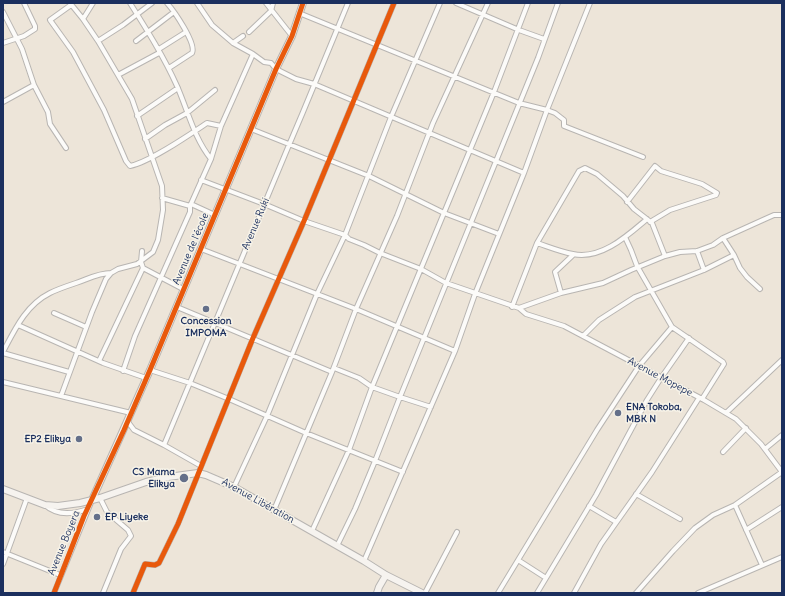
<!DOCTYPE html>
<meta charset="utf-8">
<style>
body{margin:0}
#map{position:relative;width:785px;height:596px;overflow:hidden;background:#ede5d9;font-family:Delius,sans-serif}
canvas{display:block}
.frame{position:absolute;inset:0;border:4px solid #1b2f5e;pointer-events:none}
</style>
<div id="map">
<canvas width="785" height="596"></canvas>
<div class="frame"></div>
</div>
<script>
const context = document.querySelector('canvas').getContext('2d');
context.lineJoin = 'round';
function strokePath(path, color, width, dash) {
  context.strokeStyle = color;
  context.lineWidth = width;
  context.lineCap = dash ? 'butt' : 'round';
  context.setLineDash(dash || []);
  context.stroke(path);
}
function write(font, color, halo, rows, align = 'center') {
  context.font = font + ' Delius,sans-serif';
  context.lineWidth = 3;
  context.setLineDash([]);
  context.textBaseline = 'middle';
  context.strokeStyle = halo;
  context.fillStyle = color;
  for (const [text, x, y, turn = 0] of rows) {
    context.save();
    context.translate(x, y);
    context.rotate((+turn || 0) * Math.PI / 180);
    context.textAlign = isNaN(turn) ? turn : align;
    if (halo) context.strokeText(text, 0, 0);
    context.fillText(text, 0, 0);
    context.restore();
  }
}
const street = new Path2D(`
 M 130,3 C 147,30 164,57 177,86 C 188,111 194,138 211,159
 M 167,3 C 174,11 197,44 192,53 L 169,68
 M 197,3 L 212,25 L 233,43 L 253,54 L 264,62 L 271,63 L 276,69 L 296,79 L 314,84 L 524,173
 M 266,3 L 292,36
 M 456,3 L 519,30 L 544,39
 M 71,5 L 50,20 L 73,52 L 104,110 L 126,161 L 130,166 C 150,162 189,135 207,123 L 221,126 L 211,159 L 190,206 L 162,198
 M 3,12 L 22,49 L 34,85 L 3,102
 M 299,13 L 519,103 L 547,110 L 555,113 L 564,120 L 564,126 L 643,157
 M 83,19 L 93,3
 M 249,32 L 271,11 L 273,3
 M 98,41 L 123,25 L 152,3
 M 136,41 L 174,12
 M 3,43 L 24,36 L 35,29 L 35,26 L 24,3
 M 233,43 L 243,36
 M 118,75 L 159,53 L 159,49 L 186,32
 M 34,85 L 48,112 L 50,124 L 66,148
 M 137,116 L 178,88
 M 221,126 L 253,54
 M 251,129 L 369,176 L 444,213 L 499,234
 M 145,139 L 165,125 L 187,113 L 215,90
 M 201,180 L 264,204 L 304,221 L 345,235 L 349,239 L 364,245 L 380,253 L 421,269 L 446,283 L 519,308 L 561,293 L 603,283 L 631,270 L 665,256 L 680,252 L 697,251 L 713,245 L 723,238 L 765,219 L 774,215 L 782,215
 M 627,202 L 655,166 L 661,171 L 702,184 L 717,193 L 716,195 L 670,210 L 650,222
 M 191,204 L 215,215
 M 723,238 L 734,255 L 740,268 L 747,277 L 760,289
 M 537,243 C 549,247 561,252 573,254 C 601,260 627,236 647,219
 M 201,249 L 356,309 L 455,351
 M 142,251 L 141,262 L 143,268 L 183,289
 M 697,251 L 704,270
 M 561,293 L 555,272 L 573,255
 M 177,307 L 332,372
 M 512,307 L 537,243 L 579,171 L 585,168 L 597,174 L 623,196 L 634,209 L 652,223 L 665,256
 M 519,308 L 526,314 L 564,326 L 704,400 L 736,419 L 761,444 L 782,472
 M 54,313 L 86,327
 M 18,325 L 103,363 L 146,378
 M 672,327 L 723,362 L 724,364 L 702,399
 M 583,336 L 599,320 L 635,297 L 704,270 L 734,255
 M 3,352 C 15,329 26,305 50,293 C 58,289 67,286 76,283 C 88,279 98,273 111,273
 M 3,353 L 69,372
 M 99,361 L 143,268
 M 334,368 L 359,378 L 372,387 L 400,397 L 431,407
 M 150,370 L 190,383 L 229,399 L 306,433 L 403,472
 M 123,371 L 135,336 L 190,212 L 190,206
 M 3,382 L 131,413
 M 61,396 L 92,312 L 106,279 L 111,273 L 118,269 L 137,264 L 153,252 L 158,240 L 163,210 L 162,186 L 132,99 L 98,41 L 83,19 L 70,3
 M 726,413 L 782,360
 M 128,422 L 134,430 L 164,445 L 201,466
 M 164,445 L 289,145 L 303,112 L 348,3
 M 765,449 L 782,435
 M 723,452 L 746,428
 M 234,487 L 267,416 L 317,294 L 345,235 L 391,117 L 440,3
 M 636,494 L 680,519
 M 100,498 L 107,512 L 128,530 L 131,536 L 121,549 L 103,593
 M 45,505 C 57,516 74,514 88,509
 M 735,505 L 762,565
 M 589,506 L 616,522
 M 274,510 L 332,372 L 356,309 L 397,216 L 433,123 L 488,3
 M 746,530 L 782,507
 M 312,531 L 349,450 L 372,387 L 494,92 L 528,3
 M 337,546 L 355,509 L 375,461 L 400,397 L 538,58 L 558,3
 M 3,552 L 60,575
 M 518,560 L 546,578
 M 364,561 L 455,351 L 475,294 L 524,173 L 547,110 L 590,3
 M 3,564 L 27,498
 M 54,593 L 92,500
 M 133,593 L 145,564 L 155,565 L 159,563 L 178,524 L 253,338 L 304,221 L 394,3
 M 425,593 L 457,532
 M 498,593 L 597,430 L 639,366 L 672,327 L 637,266 L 631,250 L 625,237
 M 537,593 L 596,495 L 647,400 L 661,378 L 689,338
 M 574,593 L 601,544 L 652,472 L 699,398
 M 636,593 L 673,551 L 695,528 L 713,515 L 735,505 L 782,472
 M 698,593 L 782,557`);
const secondary = new Path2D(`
 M 3,489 L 45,505 L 58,506 L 80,503 L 100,498 L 146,482 L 168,477 L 198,473 L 206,475 L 234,487 L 364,561 L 386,575 L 422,593
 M 92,500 L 150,370 L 276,69 L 292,36 L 303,3
 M 377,593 L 379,587 L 386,575`);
strokePath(street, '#b8b5b2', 6);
strokePath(secondary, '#b8b5b2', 8);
strokePath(street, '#fcfbf9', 4);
strokePath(secondary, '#f6f3ef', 6);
strokePath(new Path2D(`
 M 54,593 L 84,516 L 124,430 L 150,370 L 276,69 L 292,36 L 303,3
 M 133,593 L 145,564 L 155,565 L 159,563 L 178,524 L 253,338 L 304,221 L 394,3`), '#e8590c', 5);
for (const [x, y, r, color] of [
 [206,309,4,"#646f89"],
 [618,413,4,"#646f89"],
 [79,439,4,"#646f89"],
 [184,478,5,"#646f89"],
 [97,517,4,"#646f89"]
]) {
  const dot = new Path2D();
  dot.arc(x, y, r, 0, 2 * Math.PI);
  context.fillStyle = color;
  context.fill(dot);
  strokePath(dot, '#f7f3e8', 1.5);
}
write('10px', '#1b2f5e', '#f7f3e8', [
 ["Avenue Ruki",256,224,-67],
 ["Avenue de l'école",191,249,-67],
 ["Avenue Mopepe",660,377,28],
 ["Avenue Libération",258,501,29],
 ["Avenue Boyera",64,543,-68]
]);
write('bold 10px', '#1b2f5e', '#f7f3e8', [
 ["Concession",206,321,"center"],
 ["IMPOMA",206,333,"center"],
 ["ENA Tokoba,",626,407],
 ["MBK N",626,419],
 ["EP2 Elikya",71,439,"right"],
 ["CS Mama",175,472,"right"],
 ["Elikya",175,484,"right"],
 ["EP Liyeke",105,517]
], 'left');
</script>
